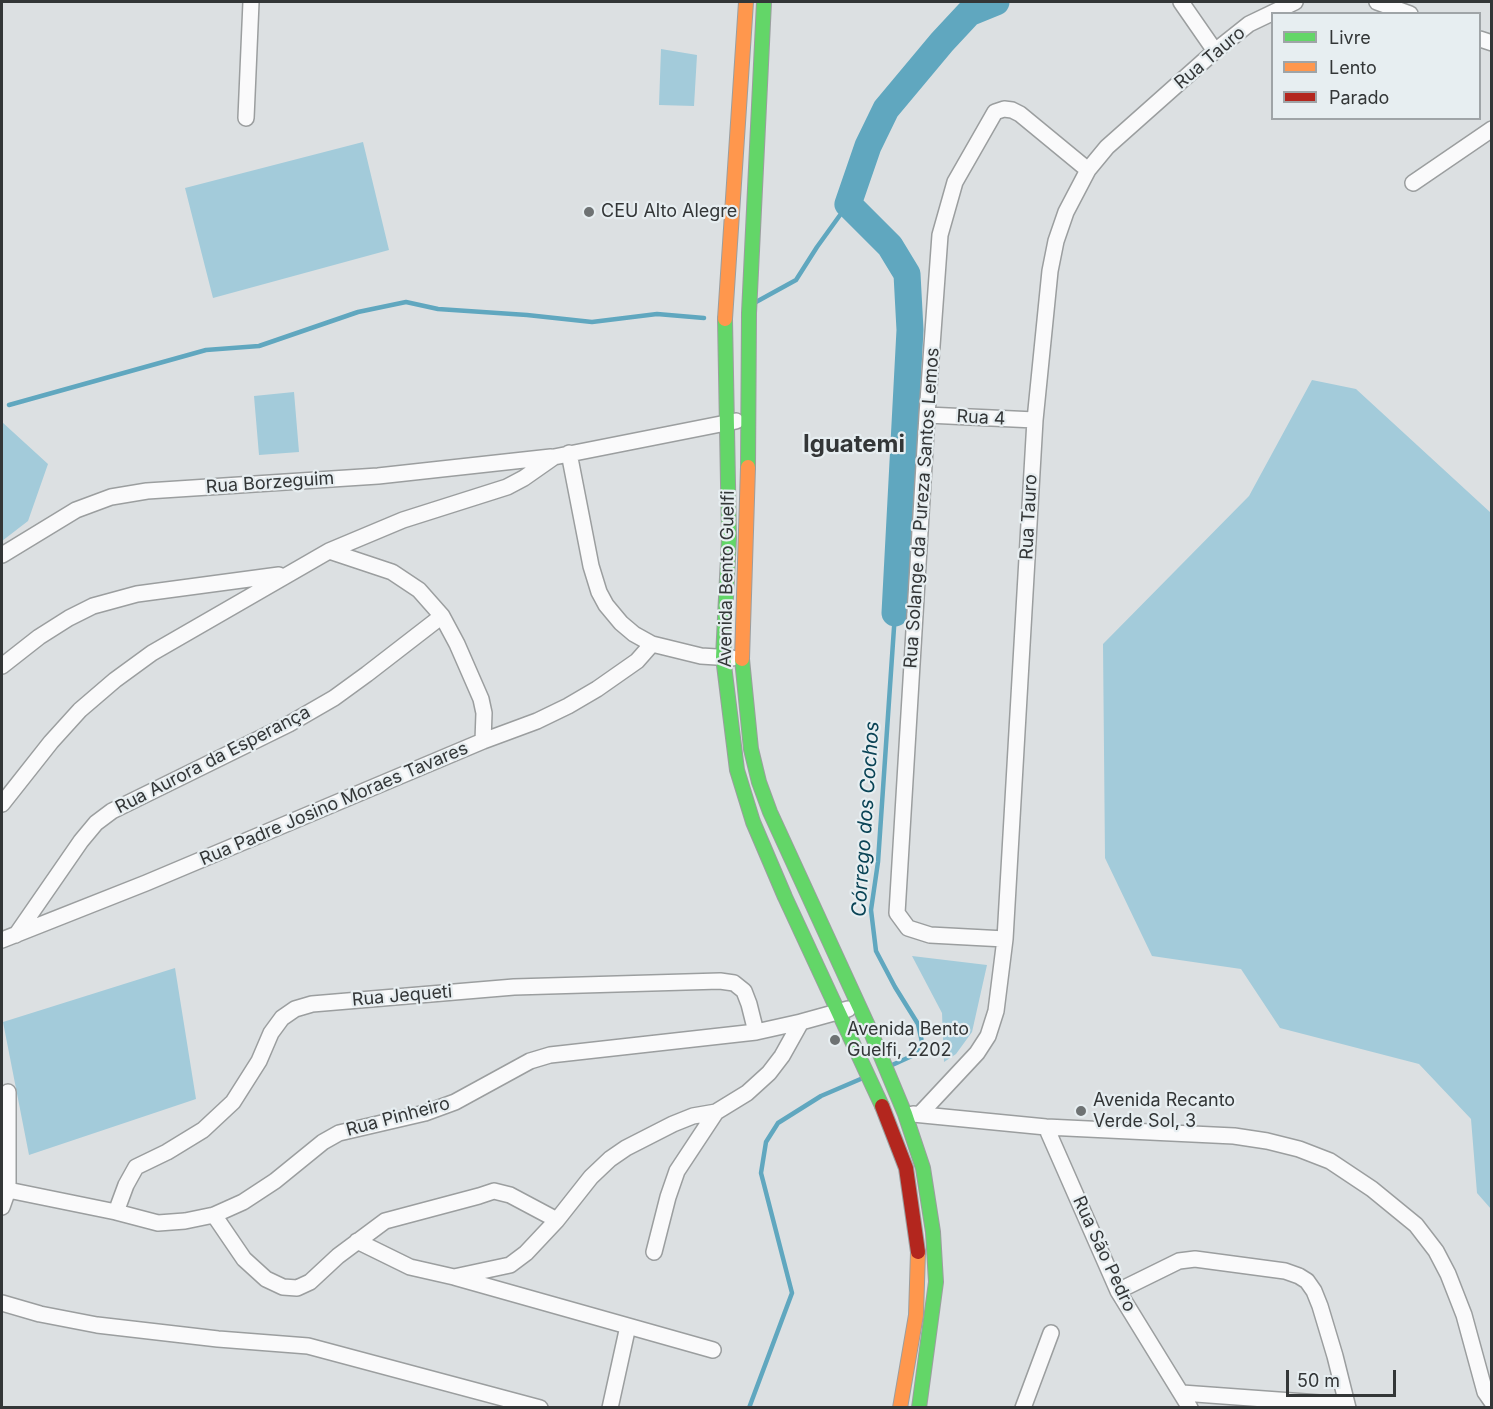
<!DOCTYPE html>
<meta charset="utf-8">
<style>
body{margin:0}
#map{position:relative;width:1493px;height:1409px;overflow:hidden;background:#dce0e2;font-family:Inter,sans-serif}
canvas{display:block}
.frame{position:absolute;inset:0;border:3px solid #333637;pointer-events:none}
.legend{position:absolute;left:1271px;top:12px;width:210px;height:108px;box-sizing:border-box;background:#e7eef1;border:2px solid #9fa4a7;margin:0;padding:8px 10px;list-style:none;font-size:18px;color:#333637}
.legend li{display:flex;align-items:center;gap:12px;height:30px}
.legend b{width:30px;border:2px solid #9fa4a7}
.scale{position:absolute;left:1286px;top:1370px;width:110px;height:27px;box-sizing:border-box;border:3px solid #333637;border-top:0;padding-left:8px;font-size:18px;line-height:21px;white-space:nowrap;color:#333637;-webkit-text-stroke:4px #e7eef1;paint-order:stroke}
</style>
<div id="map">
<canvas width="1493" height="1409"></canvas>
<div class="frame"></div>
<ul class="legend">
<li><b style="height:8px;background:#63d668"></b>Livre</li>
<li><b style="height:8px;background:#ff974d"></b>Lento</li>
<li><b style="height:8px;background:#b3261e"></b>Parado</li>
</ul>
<div class="scale">50 m</div>
</div>
<script>
const ctx = document.querySelector('canvas').getContext('2d');
ctx.lineJoin = 'round';
function paint(path, color) { ctx.fillStyle = color; ctx.fill(path, 'evenodd'); }
const poly = rows => new Path2D(rows.map(r => 'M' + r).join(''));
function stroke(path, color, width, dash) { ctx.strokeStyle = color; ctx.lineWidth = width; ctx.lineCap = dash ? 'butt' : 'round'; ctx.setLineDash(dash || []); ctx.stroke(path); }
function write(font, color, halo, rows, align = 'center') {
  ctx.font = font + ' Inter,sans-serif'; ctx.lineWidth = 4.5; ctx.setLineDash([]); ctx.textBaseline = 'middle'; ctx.strokeStyle = halo; ctx.fillStyle = color; for (const [text, x, y, turn = 0] of rows) {
    ctx.save(); ctx.translate(x, y); ctx.rotate((+turn || 0) * Math.PI / 180); ctx.textAlign = isNaN(turn) ? turn : align; if (halo) ctx.strokeText(text, 0, 0); ctx.fillText(text, 0, 0); ctx.restore();
  }
}
paint(poly([
 [661,49,697,55,694,106,659,105],
 [363,142,389,250,213,298,185,188],
 [1312,380,1356,389,1491,513,1491,1209,1477,1193,1471,1119,1419,1064,1280,1028,1241,969,1152,956,1105,858,1103,644,1249,496],
 [294,392,299,452,259,455,254,396],
 [2,422,48,464,28,521,2,541],
 [912,956,987,965,972,1032,956,1054,944,1062,942,1013],
 [175,968,196,1099,29,1155,3,1022]
]), '#a3cbda');
stroke(poly([
 [756,302,796,280,817,247,848,204],
 [9,405,206,350,259,346,358,312,406,302,438,309,527,315,592,322,657,314,704,318],
 [890,1066,914,1055,922,1042,918,1024,895,987,876,951,871,910,878,862,895,613],
 [749,1408,792,1293,761,1173,766,1142,778,1123,821,1096,863,1078]
]), '#60a7bf', 4.5);
stroke(poly([
 [895,613,910,330,907,274,890,246,848,204,868,146,886,109,942,42,969,13,996,2]
]), '#60a7bf', 27);
const street = poly([
 [1181,2,1215,51],
 [1377,2,1410,14],
 [1480,39,1492,43],
 [246,118,251,2],
 [1413,183,1492,129],
 [927,415,1035,420],
 [569,453,591,566,599,592,606,605,621,623,634,634,652,644,701,656,732,658],
 [329,551,392,572,419,590,442,616,457,644,481,699,484,713,483,741],
 [2,555,76,510,111,497,147,491,378,476,551,457],
 [2,666,39,637,69,618,93,606,137,594,279,575],
 [2,804,51,742,80,710,115,680,152,653,329,551,403,520,507,487,524,478,554,457,736,421],
 [16,935,81,841,96,823,112,811,289,724,334,698,367,674,442,616],
 [1005,939,930,935,908,928,897,913,927,415,940,235,955,182,995,112,1004,109,1012,110,1020,114,1088,170],
 [2,940,146,883,483,741,537,721,568,706,597,689,637,661,652,644],
 [8,1092,8,1190,116,1212,158,1223,185,1221,214,1215,243,1202,275,1181,323,1142,339,1133,425,1113,455,1102,530,1061,550,1055,756,1032,801,1022,848,1009],
 [913,1114,1046,1127,1234,1136,1267,1141,1299,1149,1330,1161,1372,1189,1416,1225,1436,1251,1448,1274,1464,1315,1485,1392,1492,1402],
 [920,1114,977,1053,988,1036,996,1011,1005,939,1035,420,1050,271,1056,241,1066,212,1088,170,1107,147,1215,51,1249,24,1295,2],
 [1046,1127,1118,1291,1190,1408],
 [2,1207,8,1190],
 [116,1212,126,1185,136,1167,167,1152,203,1130,233,1102,259,1061,271,1033,282,1018,295,1009,312,1004,514,987,720,981,734,983,744,991,749,1004,756,1032],
 [214,1215,244,1259,266,1279,283,1287,297,1288,310,1282,338,1256,385,1221,479,1196,494,1191,510,1195,557,1220],
 [357,1241,410,1267,454,1277,713,1350],
 [654,1252,668,1197,677,1171,716,1112],
 [454,1277,510,1265,526,1253,557,1220,591,1177,610,1159,626,1148,673,1124,693,1116,716,1112,747,1093,769,1073,782,1056,801,1022],
 [1118,1291,1179,1261,1195,1259,1285,1271,1299,1276,1307,1281,1314,1291,1320,1306,1335,1356,1348,1408],
 [2,1303,40,1314,97,1325,218,1339,308,1346,540,1408],
 [1182,1393,1347,1405],
 [610,1408,628,1326],
 [1023,1408,1051,1333]
]);
const fast = poly([
 [725,319,729,538,723,657,737,770,753,822,785,897,882,1106],
 [748,467,749,313,764,2],
 [742,659,751,749,759,782,770,812,870,1030,905,1114,923,1168,933,1232,936,1282,919,1408]
]);
const slow = poly([
 [725,319,746,2],
 [742,659,748,467],
 [900,1408,916,1315,918,1252]
]);
const jam = poly([
 [882,1106,906,1168,918,1252]
]);
stroke(street, '#9b9e9f', 18);
stroke(fast, '#9b9e9f', 16);
stroke(slow, '#9b9e9f', 16);
stroke(jam, '#9b9e9f', 16);
stroke(street, '#fafafb', 15);
stroke(fast, '#63d668', 14);
stroke(slow, '#ff974d', 14);
stroke(jam, '#b3261e', 14);
for (const [x, y, r, color] of [
 [589,212,6,"#6e7273"],
 [835,1040,6,"#6e7273"],
 [1081,1111,6,"#6e7273"]
]) { const dot = new Path2D(); dot.arc(x, y, r, 0, 2 * Math.PI); ctx.fillStyle = color; ctx.fill(dot); stroke(dot, '#e7eef1', 2); }
write('18px', '#333637', '#e7eef1', [
 ["Rua Tauro",1210,58,-40],
 ["Rua 4",981,418,3],
 ["Rua Borzeguim",270,483,-4],
 ["Rua Solange da Pureza Santos Lemos",922,508,-86],
 ["Rua Tauro",1029,517,-87],
 ["Avenida Bento Guelfi",727,579,-89],
 ["Rua Aurora da Esperança",213,760,-27],
 ["Rua Padre Josino Moraes Tavares",334,804,-23],
 ["Rua Jequeti",402,996,-5],
 ["Rua Pinheiro",398,1117,-15],
 ["Rua São Pedro",1104,1254,65]
]);
write('18px', '#333637', '#e7eef1', [
 ["CEU Alto Alegre",601,212],
 ["Avenida Bento",847,1030],
 ["Guelfi, 2202",847,1051],
 ["Avenida Recanto",1093,1101],
 ["Verde Sol, 3",1093,1122]
], 'left');
write('italic 20px', '#094355', '#e7eef1', [
 ["Córrego dos Cochos",866,819,-86]
]);
write('bold 24px', '#333637', '#e7eef1', [
 ["Iguatemi",854,445]
]);
</script>
